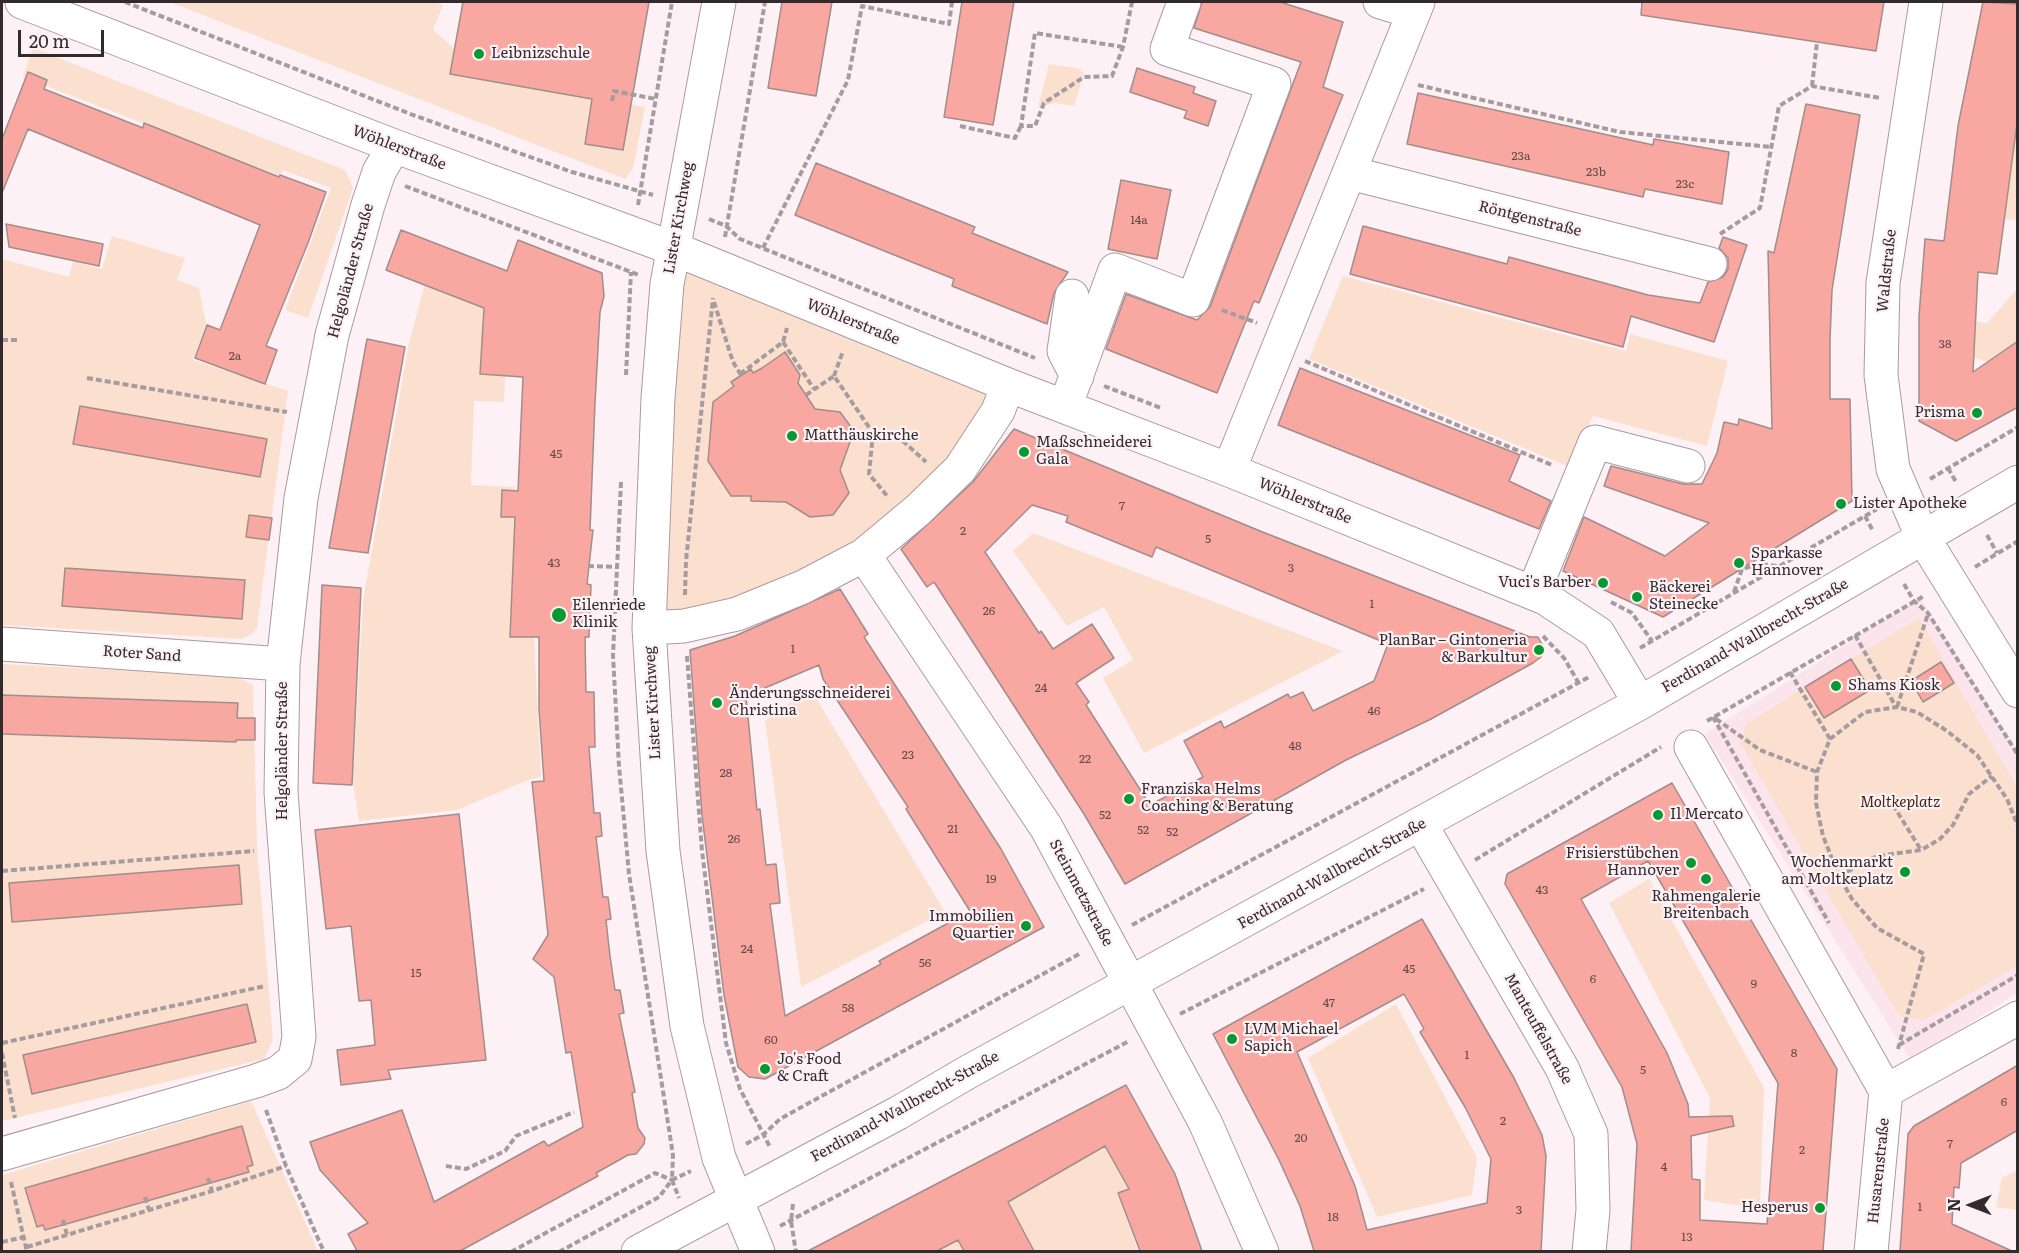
<!DOCTYPE html>
<meta charset="utf-8">
<style>
body{margin:0}
#map{position:relative;width:2019px;height:1253px;overflow:hidden;background:#fdf1f5;font-family:Literata,serif}
canvas{display:block}
.frame{position:absolute;inset:0;border:3px solid #322b2d;pointer-events:none}
.north{position:absolute;left:1941px;top:1175px;width:60px;height:60px;-webkit-text-stroke:4px #fdf1f5;paint-order:stroke;rotate:270deg;font-size:16px;font-weight:700;line-height:24px;text-align:center;color:#322b2d}
.north::after{content:'';display:block;margin:auto;width:21px;height:27px;background:#322b2d;clip-path:polygon(50% 0,100% 100%,50% 72%,0 100%)}
.scale{position:absolute;left:18px;top:30px;width:86px;height:27px;box-sizing:border-box;border:3px solid #322b2d;border-top:0;padding-left:8px;font-size:18px;line-height:21px;white-space:nowrap;color:#322b2d;-webkit-text-stroke:4px #fdf1f5;paint-order:stroke}
</style>
<div id="map">
<canvas width="2019" height="1253"></canvas>
<div class="frame"></div>
<div class="north">N</div>
<div class="scale">20 m</div>
</div>
<script>
const ctx = document.querySelector('canvas').getContext('2d');
ctx.lineJoin = 'round';
function paint(path, color) { ctx.fillStyle = color; ctx.fill(path, 'evenodd'); }
const poly = rows => new Path2D(rows.map(r => 'M' + r).join(''));
function stroke(path, color, width, dash) { ctx.strokeStyle = color; ctx.lineWidth = width; ctx.lineCap = dash ? 'butt' : 'round'; ctx.setLineDash(dash || []); ctx.stroke(path); }
function write(font, color, halo, rows, align = 'center') {
  ctx.font = font + ' Literata,serif'; ctx.lineWidth = 4.5; ctx.setLineDash([]); ctx.textBaseline = 'middle'; ctx.strokeStyle = halo; ctx.fillStyle = color; for (const [text, x, y, turn = 0] of rows) {
    ctx.save(); ctx.translate(x, y); ctx.rotate((+turn || 0) * Math.PI / 180); ctx.textAlign = isNaN(turn) ? turn : align; if (halo) ctx.strokeText(text, 0, 0); ctx.fillText(text, 0, 0); ctx.restore();
  }
}
paint(poly([
 [1920,597,2017,751,2017,993,1911,1061,1705,734]
]), '#fce4ed');
paint(poly([
 [169,2,434,2,443,5,433,30,454,48,450,74,645,107,633,169,625,179],
 [33,48,345,170,353,188,308,318,285,310,331,188,283,170,280,176,23,77],
 [1049,64,1077,68,1084,73,1074,106,1054,103,1038,108],
 [2017,116,2017,220,2003,219],
 [112,236,185,258,177,280,199,288,206,323,193,360,288,391,257,628,252,634,241,639,2,625,2,259,69,277,73,261,102,269],
 [672,248,1008,385,998,411,864,555,649,628],
 [1343,276,1626,351,1630,334,1728,361,1707,446,1593,416,1572,468,1309,359],
 [425,284,503,316,482,344,480,374,505,376,504,402,474,401,471,485,515,487,512,635,534,636,541,777,528,780,457,810,359,821,353,783,363,600,409,343],
 [2017,289,2017,341,1987,362,1973,357,1973,321,1987,323],
 [1033,533,1343,651,1144,753,1103,678,1133,660,1104,607,1067,626,1013,551],
 [1919,618,2017,787,2017,966,1924,1020,1902,1017,1894,1008,1740,743,1746,724,1805,687,1824,718,1870,691,1851,659],
 [2,664,236,676,253,685,257,846,273,1040,264,1059,2,1121],
 [810,688,945,912,801,987,765,721],
 [1649,879,1764,1088,1760,1209,1704,1200,1710,1098,1609,903],
 [1396,1004,1477,1158,1472,1195,1377,1217,1308,1058],
 [251,1101,318,1251,2,1252,2,1175],
 [1105,1147,1128,1189,1117,1193,1138,1251,1035,1251,1009,1202],
 [2017,1170,2017,1210,1996,1207,2002,1178],
 [951,1233,975,1243,963,1251,938,1252,955,1242]
]), '#fbe0cf');
const building = poly([
 [463,2,649,2,623,150,585,144,592,99,450,74,463,2],
 [782,2,832,2,816,96,768,88,782,2],
 [962,2,1014,2,993,125,944,117,962,2],
 [1202,2,1280,2,1343,22,1323,87,1343,95,1259,303,1254,301,1217,393,1106,349,1126,294,1197,320,1210,307,1301,62,1194,28,1202,2],
 [1642,2,1884,2,1876,51,1641,15,1642,2],
 [1983,2,2018,4,2018,116,1997,274,1978,272,1973,372,2018,341,2018,407,1956,441,1919,421,1919,316,1925,239,1944,241,1958,126,1983,2],
 [1137,68,1195,87,1193,93,1216,101,1208,126,1184,118,1187,111,1130,92,1137,68],
 [28,72,47,80,44,89,143,128,144,123,279,177,280,175,326,192,308,243,266,346,277,350,265,384,195,358,207,325,220,330,260,225,28,129,2,193,2,139,28,72],
 [1418,93,1653,145,1654,139,1729,152,1722,204,1645,189,1643,197,1407,144,1418,93],
 [1806,104,1860,115,1832,290,1830,340,1830,399,1850,399,1852,501,1663,617,1563,571,1584,517,1665,556,1709,523,1604,486,1611,466,1683,484,1702,484,1717,453,1724,422,1738,425,1739,419,1772,429,1768,251,1774,253,1806,104],
 [816,163,975,227,972,233,1068,272,1054,293,1047,324,952,286,954,279,795,215,816,163],
 [1121,180,1171,190,1157,259,1108,249,1121,180],
 [6,224,103,244,99,266,9,247,6,224],
 [1363,226,1507,264,1509,257,1648,295,1700,303,1708,282,1723,277,1728,269,1728,258,1719,248,1723,237,1747,245,1714,342,1631,316,1623,347,1350,274,1363,226],
 [401,230,507,271,518,240,602,273,604,296,600,312,595,403,590,530,593,530,587,584,591,585,589,637,585,637,586,692,594,692,595,747,589,747,594,813,600,813,602,836,596,837,603,897,608,897,611,919,606,920,610,956,615,990,620,990,624,1013,619,1014,635,1092,632,1093,638,1128,645,1138,644,1144,636,1154,628,1155,596,1173,598,1176,460,1251,357,1251,348,1234,368,1223,320,1170,310,1142,402,1110,434,1202,544,1141,548,1146,583,1127,571,1052,566,1053,554,977,533,959,548,935,532,782,544,781,539,709,539,637,510,637,515,517,501,517,502,490,518,491,523,377,480,374,484,308,386,270,401,230],
 [367,339,405,347,368,553,329,548,367,339],
 [785,352,800,375,798,383,815,409,840,412,854,431,840,470,849,493,833,515,810,517,786,502,751,501,751,496,731,496,708,461,713,402,734,386,731,382,751,369,753,373,762,368,785,352],
 [1300,368,1520,455,1509,481,1551,501,1539,529,1278,425,1300,368],
 [80,406,267,439,260,477,73,444,80,406],
 [1014,429,1260,531,1530,637,1538,637,1544,648,1541,657,1533,663,1431,719,1346,760,1125,884,1084,814,934,582,927,587,901,549,973,482,1014,429],
 [1032,505,1068,516,1066,522,1152,557,1156,547,1388,644,1374,681,1313,711,1303,692,1290,698,1288,694,1224,728,1221,721,1184,741,1203,777,1150,805,1086,705,1089,702,1076,683,1114,658,1092,624,1053,649,1041,631,1039,633,985,552,1032,505],
 [249,515,272,518,269,540,246,537,249,515],
 [65,568,245,580,242,619,62,606,65,568],
 [322,585,361,588,352,785,313,783,322,585],
 [840,589,868,634,864,637,1001,849,1044,927,765,1079,749,1077,738,1067,724,995,702,815,690,650,735,636,840,589],
 [819,665,823,679,908,807,906,809,970,911,879,961,881,964,785,1016,770,904,780,903,776,864,766,865,760,809,757,810,746,696,819,665],
 [1851,659,1870,690,1824,718,1805,687,1851,659],
 [1941,662,1954,683,1923,702,1911,681,1941,662],
 [2,695,238,703,237,718,255,718,255,740,236,740,236,742,2,734,2,695],
 [1672,783,1837,1069,1823,1251,1631,1251,1637,1144,1622,1087,1505,884,1507,874,1672,783],
 [1648,861,1778,1083,1767,1224,1700,1220,1700,1180,1692,1179,1691,1136,1734,1126,1732,1116,1689,1117,1688,1104,1667,1053,1581,899,1648,861],
 [459,814,486,1060,388,1070,391,1079,341,1085,337,1050,375,1045,371,1000,359,1001,351,926,326,929,315,830,459,814],
 [239,865,242,904,12,922,9,883,239,865],
 [1422,919,1514,1078,1542,1135,1546,1156,1541,1251,1314,1251,1300,1206,1279,1160,1213,1034,1422,919],
 [1404,994,1424,1029,1420,1032,1465,1107,1491,1159,1487,1203,1367,1230,1355,1186,1297,1052,1404,994],
 [247,1004,256,1042,32,1094,23,1055,247,1004],
 [2018,1065,2018,1130,1961,1163,1959,1188,1954,1187,1952,1224,2012,1251,1900,1251,1908,1134,1914,1126,2018,1065],
 [1126,1085,1175,1174,1202,1251,1140,1251,1118,1193,1129,1189,1105,1146,1008,1202,1034,1251,964,1251,958,1240,937,1251,808,1251,1126,1085],
 [242,1126,253,1165,247,1167,249,1172,45,1230,43,1225,37,1227,25,1188,242,1126]
]);
paint(building, '#f8a7a1');
stroke(building, '#a18d8b', 1.5);
const minor = poly([
 [22,2,394,146,672,248,1008,385,1229,470,1545,598,1598,633,1640,703],
 [719,2,667,284,658,398,649,628,663,851,687,1026,719,1158,758,1252],
 [1380,2,1414,12],
 [1926,2,1883,283,1881,375,1893,469,1922,536,2018,691],
 [1350,173,1710,264],
 [1072,296,1064,351,1077,376],
 [1065,407,1115,270,1193,300,1274,84,1167,49,1184,2],
 [1229,470,1418,2],
 [864,555,1046,827,1205,1122,1262,1252],
 [1533,593,1595,442,1688,466],
 [649,628,684,626,737,614,803,587,864,555,918,510,960,469,998,411,1008,385],
 [2,644,283,664],
 [1691,747,1886,1091,2018,1018],
 [1421,825,1562,1068,1591,1134,1593,1210,1589,1252],
 [2,1154,256,1081,278,1073,295,1059,299,1037,281,792,283,664,301,498,332,335,368,205,379,172,394,146],
 [638,1252,898,1113,968,1072,1640,703,2018,482],
 [1871,1252,1886,1091]
]);
stroke(minor, '#ad99a0', 35);
stroke(poly([
 [125,2,413,115,572,172,653,195],
 [1123,47,1035,33,1021,126,1035,126,1044,103,1084,77,1112,76,1123,47,1132,2],
 [1418,85,1620,132,1771,147],
 [1812,86,1817,42],
 [612,101,614,91,656,99],
 [960,126,1015,138,1021,126],
 [405,186,639,275],
 [638,205,672,2],
 [709,219,726,226,740,239,1035,358],
 [1720,234,1760,208,1779,106,1812,86,1880,98],
 [725,237,765,2],
 [763,248,848,80,862,6,949,24,952,2],
 [714,302,733,362,741,375],
 [1222,310,1257,323],
 [2,340,18,340],
 [783,342,814,389],
 [1305,361,1552,465],
 [740,374,783,342,787,328],
 [626,375,631,272],
 [834,376,843,351],
 [87,378,287,412],
 [1104,386,1161,408],
 [806,395,834,376,873,433,895,434,926,462],
 [873,433,869,474,888,497],
 [1948,468,1956,482],
 [1930,479,2018,427],
 [621,482,613,655,619,766,629,874,673,1155,672,1180,679,1198],
 [1865,516,1873,531],
 [1987,535,1997,553],
 [588,566,618,567],
 [1975,567,2018,541],
 [1904,584,1914,601,1928,613,2018,755],
 [1734,592,1742,569,1760,564,1778,566],
 [685,595,686,561,713,298],
 [1611,602,1632,613,1652,641],
 [1855,635,1896,707],
 [1543,636,1564,658,1578,682],
 [1640,648,1877,509],
 [687,656,702,851,726,1043,740,1089,770,1147],
 [1790,672,1830,739],
 [1897,707,1928,614],
 [1713,717,1829,923],
 [1716,719,1760,750,1817,772],
 [1707,721,1924,596],
 [1893,805,1921,850],
 [1475,860,1661,747],
 [2,871,254,851],
 [1839,876,1877,856,1921,850,1940,839,1953,825,1969,794,1992,776],
 [1132,925,1589,677],
 [1180,1014,1424,889],
 [2,1043,265,986],
 [1899,1045,2018,975],
 [1898,1049,1924,954,1877,928,1852,899,1839,876,1823,836,1816,803,1817,772,1830,739,1865,712,1897,707,1917,712,1947,731,1977,755,2007,799,2018,826],
 [2,1053,15,1118],
 [266,1110,286,1166,324,1252],
 [746,1144,764,1134,780,1119,1081,953],
 [446,1166,466,1169,505,1151,516,1136,574,1112],
 [208,1178,212,1191],
 [11,1182,27,1252],
 [145,1197,149,1210],
 [793,1204,791,1221,796,1252],
 [63,1220,67,1235],
 [780,1226,1129,1041],
 [2,1242,24,1237],
 [27,1247,212,1191,286,1166],
 [511,1252,655,1173,672,1180],
 [559,1252,659,1197,672,1180,691,1171]
]), '#a69c9f', 4, [6, 3]);
stroke(minor, '#fff', 33);
for (const [x, y, r, color] of [
 [479,54,6,"#079931"],
 [1977,413,6,"#079931"],
 [792,436,6,"#079931"],
 [1024,452,6,"#079931"],
 [1841,504,6,"#079931"],
 [1739,563,6,"#079931"],
 [1603,583,6,"#079931"],
 [1637,597,6,"#079931"],
 [559,615,8,"#079931"],
 [1539,650,6,"#079931"],
 [1836,686,6,"#079931"],
 [717,703,6,"#079931"],
 [1129,799,6,"#079931"],
 [1658,815,6,"#079931"],
 [1691,863,6,"#079931"],
 [1905,872,6,"#079931"],
 [1706,879,6,"#079931"],
 [1026,926,6,"#079931"],
 [1232,1039,6,"#079931"],
 [765,1069,6,"#079931"],
 [1820,1208,6,"#079931"]
]) { const dot = new Path2D(); dot.arc(x, y, r, 0, 2 * Math.PI); ctx.fillStyle = color; ctx.fill(dot); stroke(dot, '#fdf1f5', 2); }
write('12px', '#644a4a', null, [
 ["23a",1521,156],
 ["23b",1596,172],
 ["23c",1685,184],
 ["14a",1139,220],
 ["38",1945,344],
 ["2a",235,356],
 ["45",556,454],
 ["7",1122,506],
 ["2",963,531],
 ["5",1208,539],
 ["43",554,563],
 ["3",1291,568],
 ["1",1372,604],
 ["26",989,611],
 ["1",793,649],
 ["24",1041,688],
 ["46",1374,711],
 ["48",1295,746],
 ["23",908,755],
 ["22",1085,759],
 ["28",726,773],
 ["52",1105,815],
 ["21",953,829],
 ["52",1143,830],
 ["52",1172,832],
 ["26",734,839],
 ["19",991,879],
 ["43",1542,890],
 ["24",747,949],
 ["56",925,963],
 ["45",1409,969],
 ["15",416,973],
 ["6",1593,979],
 ["9",1754,984],
 ["47",1329,1003],
 ["58",848,1008],
 ["60",771,1040],
 ["8",1794,1053],
 ["1",1467,1055],
 ["5",1643,1070],
 ["6",2004,1102],
 ["2",1503,1121],
 ["20",1301,1138],
 ["7",1950,1144],
 ["2",1802,1150],
 ["4",1664,1167],
 ["1",1920,1207],
 ["3",1519,1210],
 ["18",1333,1217],
 ["13",1687,1237]
]);
write('15px', '#322b2d', '#fdf1f5', [
 ["Leibnizschule",491,54],
 ["Prisma",1965,413,"right"],
 ["Matthäuskirche",804,436],
 ["Maßschneiderei",1036,443],
 ["Gala",1036,460],
 ["Lister Apotheke",1853,504],
 ["Sparkasse",1751,554],
 ["Hannover",1751,571],
 ["Vuci's Barber",1591,583,"right"],
 ["Bäckerei",1649,588],
 ["Steinecke",1649,605],
 ["Eilenriede",572,606],
 ["Klinik",572,623],
 ["PlanBar – Gintoneria",1527,641,"right"],
 ["& Barkultur",1527,658,"right"],
 ["Shams Kiosk",1848,686],
 ["Änderungsschneiderei",729,694],
 ["Christina",729,711],
 ["Franziska Helms",1141,790],
 ["Coaching & Beratung",1141,807],
 ["Il Mercato",1670,815],
 ["Frisierstübchen",1679,854,"right"],
 ["Hannover",1679,871,"right"],
 ["Wochenmarkt",1893,863,"right"],
 ["am Moltkeplatz",1893,880,"right"],
 ["Rahmengalerie",1706,897,"center"],
 ["Breitenbach",1706,914,"center"],
 ["Immobilien",1014,917,"right"],
 ["Quartier",1014,934,"right"],
 ["LVM Michael",1244,1030],
 ["Sapich",1244,1047],
 ["Jo's Food",777,1060],
 ["& Craft",777,1077],
 ["Hesperus",1808,1208,"right"]
], 'left');
write('15px', '#322b2d', '#fdf1f5', [
 ["Wöhlerstraße",399,148,21],
 ["Lister Kirchweg",679,218,-80],
 ["Röntgenstraße",1530,219,14],
 ["Helgoländer Straße",351,271,-75],
 ["Waldstraße",1887,271,-84],
 ["Wöhlerstraße",853,322,22],
 ["Wöhlerstraße",1305,501,22],
 ["Ferdinand-Wallbrecht-Straße",1755,636,-30],
 ["Roter Sand",142,654,4],
 ["Lister Kirchweg",653,703,-93],
 ["Helgoländer Straße",283,751,-90],
 ["Ferdinand-Wallbrecht-Straße",1332,874,-29],
 ["Steinmetzstraße",1081,893,62],
 ["Manteuffelstraße",1538,1029,61],
 ["Ferdinand-Wallbrecht-Straße",905,1107,-29],
 ["Husarenstraße",1879,1171,-84]
]);
write('italic 15px', '#47270f', '#fdf1f5', [
 ["Moltkeplatz",1900,803]
]);
</script>
